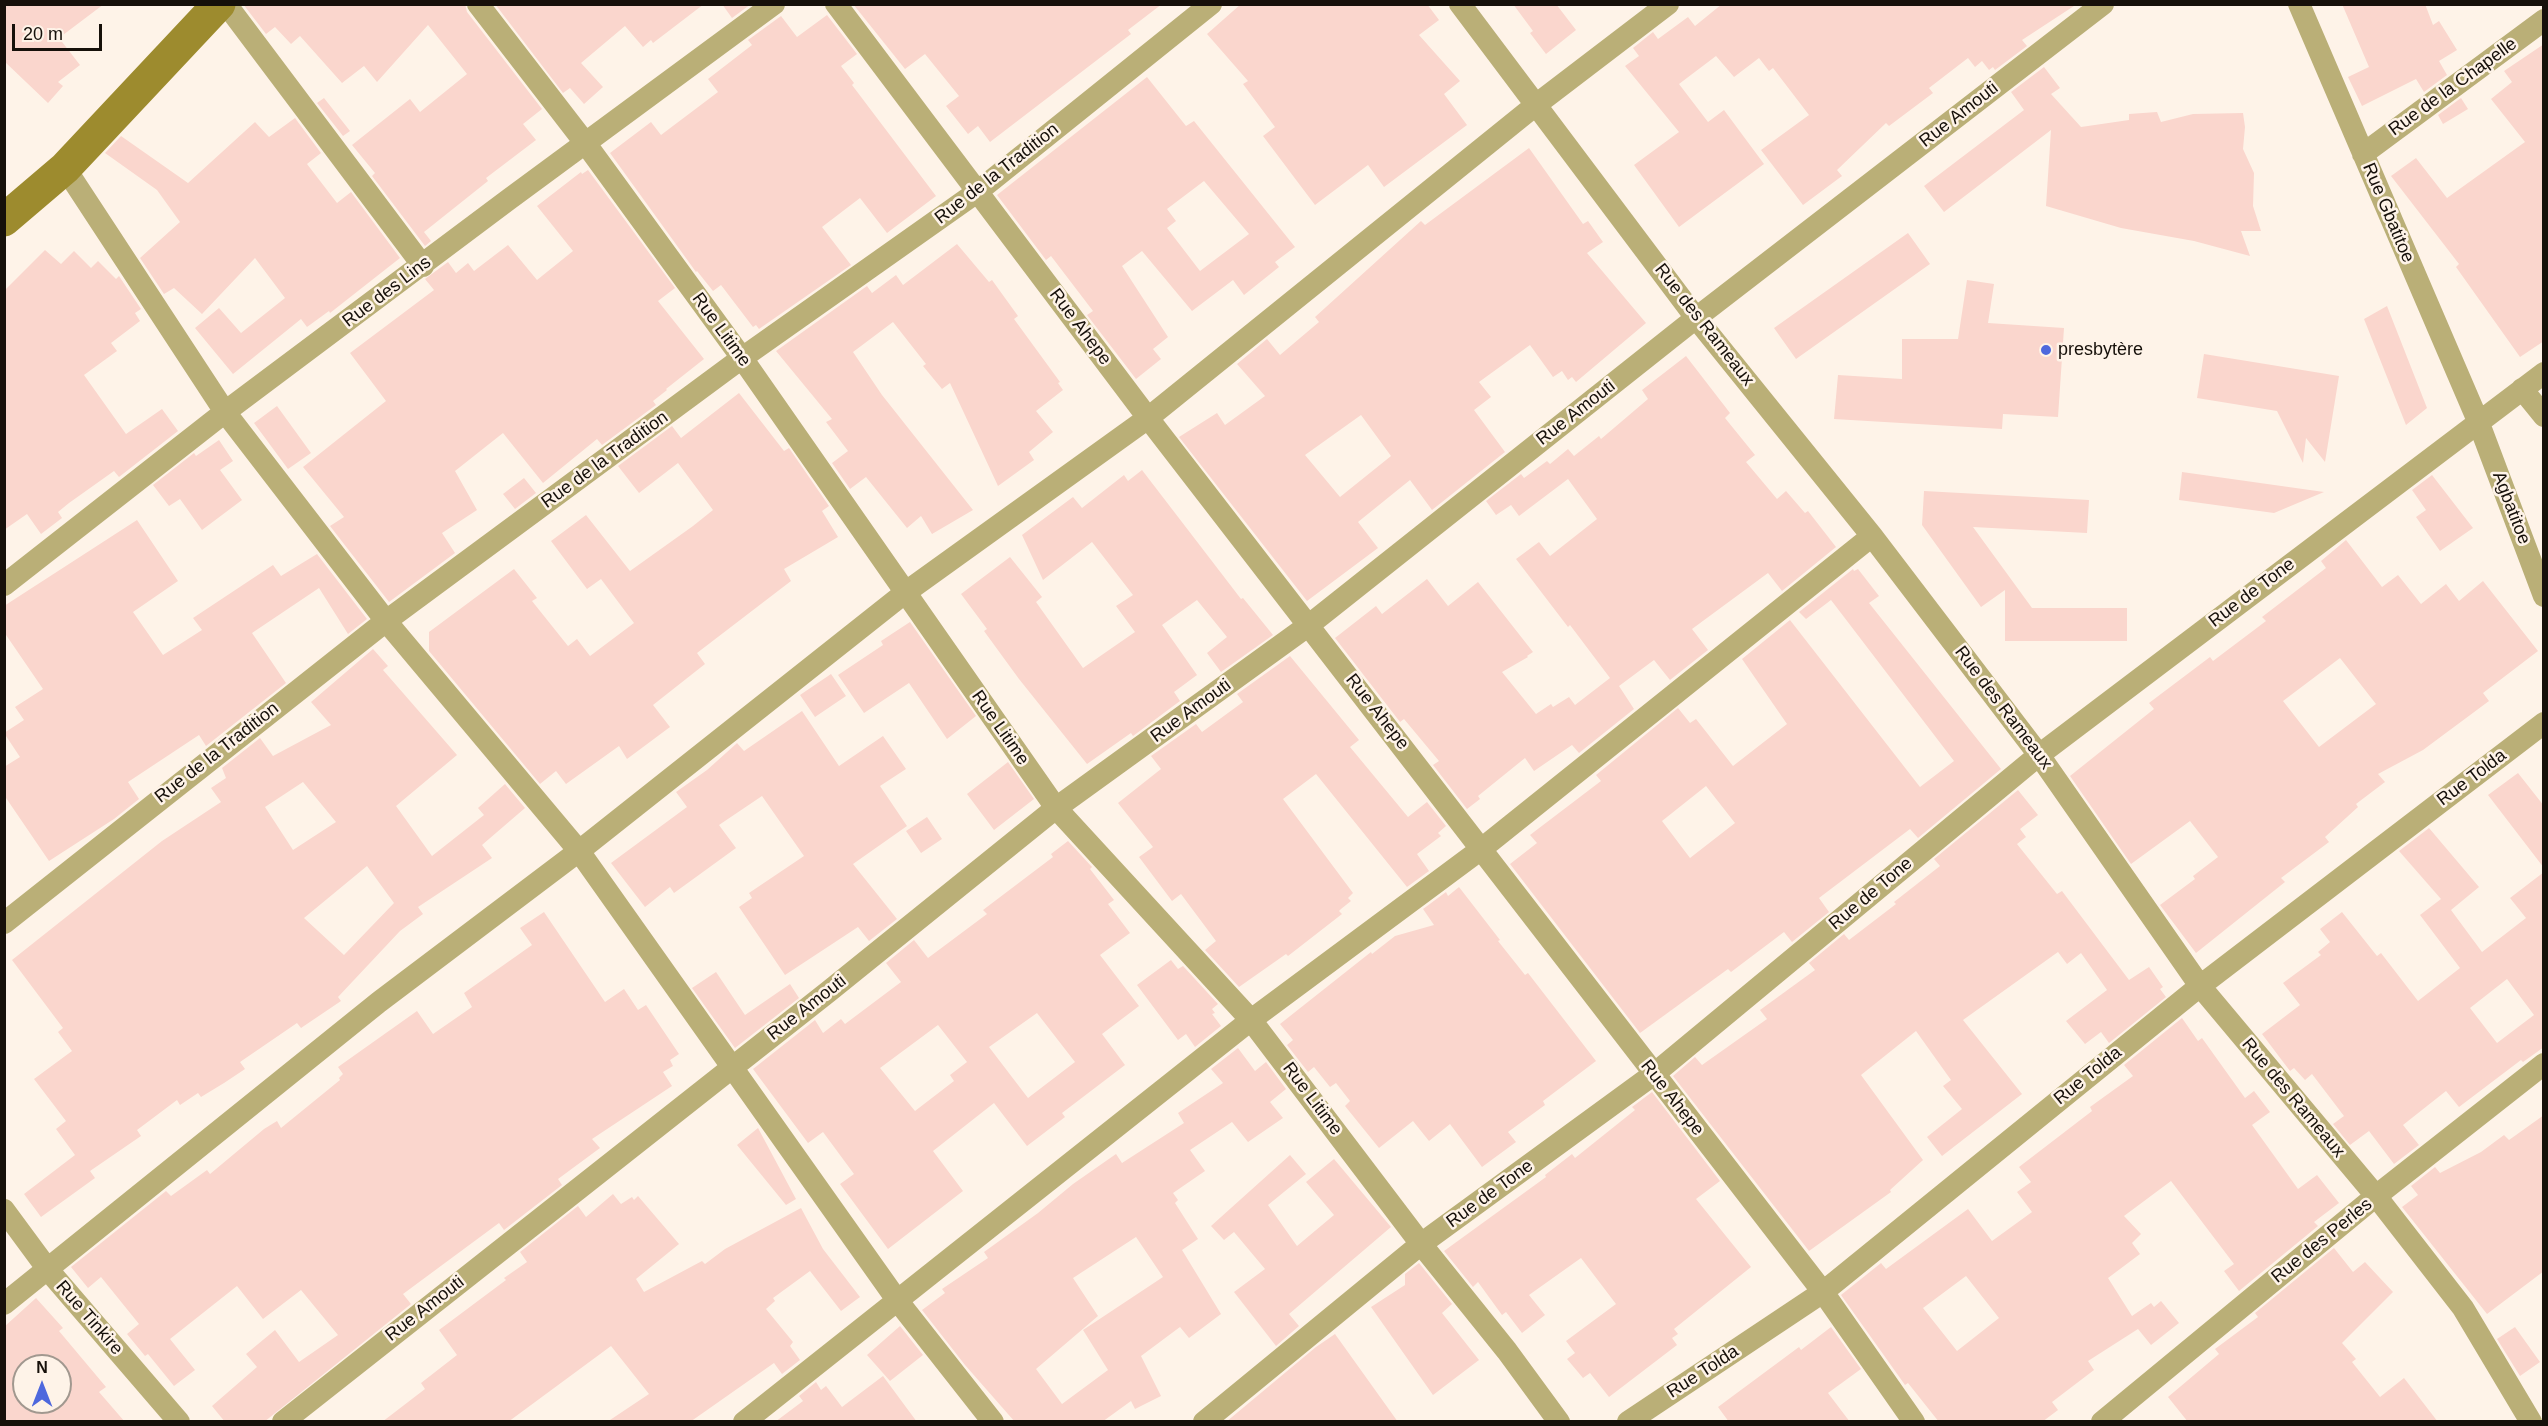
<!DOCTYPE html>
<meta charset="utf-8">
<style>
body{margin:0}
#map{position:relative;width:2548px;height:1426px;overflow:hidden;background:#fef3e8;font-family:Helvetica,sans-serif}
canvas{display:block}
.frame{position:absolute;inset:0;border:6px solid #16100a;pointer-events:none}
.north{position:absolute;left:12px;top:1354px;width:60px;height:60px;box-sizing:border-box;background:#fef3e8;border:2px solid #a1988f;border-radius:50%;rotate:0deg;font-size:16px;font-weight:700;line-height:24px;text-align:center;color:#16100a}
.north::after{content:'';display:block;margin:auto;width:21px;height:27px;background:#4e68dd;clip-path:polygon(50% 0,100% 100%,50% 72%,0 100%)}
.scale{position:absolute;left:12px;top:24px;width:90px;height:27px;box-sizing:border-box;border:3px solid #16100a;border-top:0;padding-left:8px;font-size:18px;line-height:21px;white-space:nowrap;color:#16100a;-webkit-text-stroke:4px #fef3e8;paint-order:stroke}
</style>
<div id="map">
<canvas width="2548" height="1426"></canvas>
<div class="frame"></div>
<div class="north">N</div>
<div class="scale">20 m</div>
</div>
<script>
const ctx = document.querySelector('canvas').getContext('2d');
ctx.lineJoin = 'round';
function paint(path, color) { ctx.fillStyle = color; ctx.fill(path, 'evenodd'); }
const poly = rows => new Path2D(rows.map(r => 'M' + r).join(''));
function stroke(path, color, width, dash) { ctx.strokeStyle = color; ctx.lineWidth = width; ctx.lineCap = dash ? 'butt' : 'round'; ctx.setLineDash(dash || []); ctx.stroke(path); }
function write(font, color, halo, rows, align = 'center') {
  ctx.font = font + ' Helvetica,sans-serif'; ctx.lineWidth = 5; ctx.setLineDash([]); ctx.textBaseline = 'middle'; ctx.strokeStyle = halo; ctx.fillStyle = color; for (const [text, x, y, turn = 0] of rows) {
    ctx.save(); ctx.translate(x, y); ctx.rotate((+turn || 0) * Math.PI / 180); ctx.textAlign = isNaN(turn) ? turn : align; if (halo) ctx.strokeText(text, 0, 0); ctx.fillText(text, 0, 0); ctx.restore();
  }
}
paint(poly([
 [4,4,104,4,59,38,80,65,58,82,63,86,48,103,4,61],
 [243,4,465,4,467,12,542,109,523,124,536,140,486,178,488,181,424,232,431,241,425,246,372,176,375,173,352,145,410,99,420,112,467,74,428,25,377,82,364,66,342,83,300,36,291,44,275,27,266,34],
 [495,4,704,4,653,43,651,40,643,47,625,26,581,63,603,87,584,104,570,88,563,93],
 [722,4,751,4,732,18],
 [853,4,1162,4,1128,30,1131,34,990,142,978,126,968,134,946,106,959,96,925,54,905,69],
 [1241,4,1427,4,1439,20,1419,35,1460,81,1444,94,1467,125,1384,187,1368,165,1315,205,1263,136,1275,127,1243,84,1248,81,1207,34],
 [1513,4,1556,4,1576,30,1546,54,1530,33,1533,31],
 [1722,4,2077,4,2022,40,2027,46,1995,70,1993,67,1989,70,1982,61,1975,67,1968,58,1929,88,1933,93,1889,126,1886,123,1837,170,1842,176,1803,205,1761,150,1809,115,1773,68,1769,71,1759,58,1734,77,1716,56,1679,84,1708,122,1724,110,1764,164,1679,227,1634,165,1679,132,1625,66,1639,56,1633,48,1653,32,1658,39,1688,17,1695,26],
 [2342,4,2425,4,2433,25,2439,21,2457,50,2439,61,2447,75,2424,92,2416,79,2362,106,2348,77,2369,67],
 [827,15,857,54,841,66,854,83,852,85,936,196,887,233,860,198,822,227,851,265,759,329,756,325,753,327,721,285,713,291,697,271,696,272,610,153,651,122,661,135,718,92,708,79,752,45,748,40,781,16,797,37],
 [2544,44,2544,341,2520,357,2456,267,2459,264,2391,176,2416,158,2447,198,2525,142,2491,99,2512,82,2504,71],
 [2044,67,2060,88,2051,94,2081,127,2129,120,2129,114,2157,112,2161,122,2193,114,2243,113,2245,127,2243,149,2254,173,2253,206,2261,231,2241,231,2250,256,2194,241,2121,228,2046,206,2051,130,1944,212,1924,186,2024,110,2011,92],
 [1147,77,1186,126,1194,121,1295,247,1275,262,1279,267,1244,295,1233,280,1192,311,1142,251,1122,266,1168,337,1153,349,1161,359,1136,379,1087,315,1093,311,1051,256,1046,260,997,195],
 [1204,181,1249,234,1200,271,1167,228,1176,221,1167,209],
 [324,98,350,131,343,136,317,103],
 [2461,98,2468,109,2443,124,2438,115],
 [295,118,321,153,307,164,337,203,351,192,400,258,330,313,329,311,307,327,301,319,233,374,195,328,219,308,241,333,285,298,255,258,202,314,174,288,164,294,140,258,180,222,157,190,105,153,121,136,188,183,255,122,269,137],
 [1529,148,1583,224,1588,221,1603,242,1587,253,1646,323,1576,382,1572,377,1568,380,1562,371,1553,377,1530,345,1479,382,1491,397,1474,410,1505,452,1432,510,1410,480,1358,522,1378,548,1307,601,1179,437,1217,413,1225,425,1265,396,1237,364,1267,339,1280,355,1319,322,1315,317,1421,221,1425,225],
 [1361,415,1391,456,1340,497,1305,455],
 [588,170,675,288,658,301,704,359,666,389,667,390,653,401,656,405,602,445,597,439,543,483,503,433,455,471,477,510,442,533,455,553,389,602,330,526,344,517,303,467,386,401,350,353,434,290,425,279,448,262,456,273,468,263,474,271,508,245,537,280,573,251,537,206,581,172,582,174],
 [1908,233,1930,264,1796,359,1774,328],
 [957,244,989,282,992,280,1018,316,1014,319,1060,382,1058,383,1063,390,1036,411,1053,432,1029,452,1034,460,998,486,950,383,942,389,923,366,926,364,893,322,853,352,882,395,973,510,932,534,921,516,907,528,866,477,850,489,832,463,848,451,826,422,832,419,776,351,867,286,872,293,896,275,903,285],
 [45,250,61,264,74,251,91,268,98,261,116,279,119,276,141,309,135,313,140,321,111,343,117,351,84,375,126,434,162,409,178,431,119,477,114,471,69,503,58,512,62,518,41,534,27,514,4,530,4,291],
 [1967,280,1994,284,1988,323,2064,328,2058,417,2003,414,2002,429,1834,419,1838,375,1902,379,1902,339,1958,339],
 [2387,306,2427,408,2406,425,2364,319],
 [2204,354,2339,376,2325,462,2306,438,2303,463,2277,411,2197,398],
 [1686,356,1730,413,1725,418,1755,455,1746,462,1777,499,1786,491,1805,513,1808,511,1836,547,1782,591,1768,573,1692,629,1708,650,1670,680,1654,660,1619,686,1634,709,1579,753,1572,745,1534,771,1525,758,1478,796,1480,799,1467,809,1433,765,1439,761,1404,719,1400,722,1335,638,1376,606,1382,614,1427,579,1448,606,1478,582,1533,652,1527,656,1528,657,1502,672,1536,714,1551,704,1553,707,1569,697,1575,705,1610,678,1570,625,1568,627,1516,559,1539,542,1550,556,1597,519,1568,479,1519,516,1511,505,1496,515,1486,501,1521,474,1524,478,1547,461,1550,464,1568,449,1574,456,1599,436,1601,439,1648,399,1642,390],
 [739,393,784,451,789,448,829,506,822,511,838,537,784,569,791,581,697,653,705,664,653,705,670,727,627,759,619,746,566,784,556,771,540,784,429,651,429,632,514,569,537,598,532,601,568,646,577,639,590,656,634,623,601,579,587,589,551,541,586,515,630,571,693,526,713,510,678,463,639,493,618,466,672,426,681,438],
 [277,406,311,453,288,469,254,423],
 [219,440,233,461,220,470,242,500,202,530,180,499,169,506,153,485,194,453,196,456],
 [1142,470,1241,599,1243,598,1273,635,1221,672,1207,653,1227,637,1197,600,1162,625,1197,675,1174,692,1180,701,1133,736,1131,733,1087,764,1019,679,984,631,987,629,961,594,1010,557,1042,597,1036,602,1083,668,1135,632,1116,606,1133,595,1092,542,1043,580,1022,535,1073,497,1082,508,1124,475,1128,481],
 [2182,472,2324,492,2274,513,2179,500],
 [2432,475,2473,528,2440,551,2416,517,2426,510,2412,490],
 [524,478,536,493,515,509,503,494],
 [1924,491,2089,500,2087,533,1973,527,2032,608,2127,608,2127,641,2005,641,2005,590,1981,607,1922,525],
 [137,520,178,581,133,612,163,655,202,630,193,618,273,565,281,576,317,554,367,619,348,634,319,588,252,633,286,683,206,746,199,735,128,782,139,799,114,819,49,861,4,795,4,767,20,757,4,733,24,720,15,707,43,689,4,632,4,606],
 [2346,540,2382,587,2398,575,2421,604,2446,584,2459,601,2483,581,2538,651,2483,693,2489,701,2423,750,2378,774,2385,782,2356,804,2358,807,2325,837,2329,842,2281,878,2285,882,2196,953,2160,905,2195,879,2193,876,2218,857,2190,821,2131,864,2070,776,2154,709,2149,703,2210,657,2213,661,2266,621,2262,617,2326,568,2321,561],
 [2340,658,2376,704,2319,747,2283,701],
 [1853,569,1854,571,1858,569,1879,596,1869,603,2001,769,1918,838,1910,829,1819,898,1829,912,1792,942,1784,932,1731,972,1728,969,1640,1033,1510,864,1537,843,1530,835,1601,781,1596,775,1678,708,1690,723,1696,719,1733,766,1787,724,1742,659,1790,620,1920,787,1954,761,1831,600,1806,619,1799,612],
 [1706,786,1735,823,1690,858,1662,821],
 [910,622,976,716,947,739,909,683,864,713,838,675,883,645,881,641],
 [373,649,388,666,383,670,457,755,396,806,432,856,484,815,478,808,505,784,525,808,482,845,492,858,418,907,423,914,400,931,338,997,341,1001,301,1028,297,1023,240,1062,245,1069,224,1083,201,1097,198,1093,180,1105,177,1100,137,1130,141,1136,90,1171,95,1178,41,1217,24,1194,75,1155,56,1129,66,1121,34,1079,72,1051,58,1032,63,1028,12,960,162,841,221,802,211,788,226,778,222,768,260,738,273,756,331,725,311,702],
 [303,782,336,822,293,850,265,807],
 [367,866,394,903,344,955,304,918],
 [1290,656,1359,740,1350,747,1408,817,1427,802,1446,826,1438,833,1441,836,1417,854,1429,871,1407,887,1316,774,1283,799,1353,893,1348,898,1351,901,1341,909,1339,911,1342,914,1288,956,1286,954,1239,987,1205,950,1216,941,1181,894,1172,901,1139,857,1153,847,1118,803,1161,769,1151,756,1196,724,1202,732,1243,702,1237,694],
 [831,674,846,696,815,717,800,695],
 [802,711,839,766,883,736,906,769,880,786,907,826,853,864,897,919,869,941,858,927,785,975,739,907,752,898,749,893,804,856,762,796,719,825,736,848,674,893,670,887,645,907,611,863,687,807,676,792,707,770,736,744,737,743,744,751],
 [1008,762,1034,799,994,830,967,794],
 [2518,773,2544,806,2544,868,2488,795],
 [2018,790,2038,815,2020,829,2026,837,2017,844,2057,894,2062,891,2129,980,2149,967,2163,987,2160,989,2166,997,2109,1043,2101,1032,2085,1044,2066,1021,2107,990,2081,953,2067,964,2058,952,2037,967,1963,1020,2022,1094,1942,1156,1927,1137,1962,1109,1943,1086,1951,1080,1916,1031,1861,1075,1923,1160,1890,1190,1891,1192,1809,1251,1673,1076,1695,1057,1702,1065,1767,1019,1760,1010,1815,970,1809,963,1844,934,1849,940,1896,904,1894,902,1940,866,1934,859],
 [927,817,942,839,921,853,906,831],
 [2429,828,2479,887,2451,910,2482,952,2526,918,2510,898,2544,872,2544,1047,2523,1062,2521,1060,2459,1107,2446,1091,2403,1125,2419,1145,2394,1164,2369,1131,2350,1145,2333,1124,2344,1116,2312,1074,2305,1080,2294,1068,2290,1071,2262,1034,2300,1005,2283,983,2321,955,2318,952,2330,942,2320,929,2342,912,2377,956,2381,953,2418,1001,2460,968,2420,915,2441,899,2399,851],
 [2507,979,2534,1015,2497,1043,2470,1008],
 [1068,841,1092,867,1090,869,1114,900,1108,904,1130,933,1100,955,1139,1006,1102,1034,1125,1065,1062,1113,1065,1117,1027,1146,994,1103,933,1151,963,1191,888,1249,840,1184,854,1174,823,1132,808,1143,753,1069,815,1020,823,1033,841,1019,845,1024,901,982,886,963,914,940,928,958,987,914,983,910,1053,857,1051,854],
 [1037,1013,1075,1062,1028,1098,989,1047],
 [938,1025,967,1062,950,1075,954,1081,915,1111,880,1068],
 [1459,887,1500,940,1498,941,1525,975,1528,973,1596,1061,1543,1101,1545,1105,1508,1132,1516,1142,1482,1167,1450,1124,1429,1141,1413,1121,1379,1148,1345,1106,1350,1101,1336,1083,1330,1087,1314,1067,1308,1072,1287,1045,1293,1040,1280,1024,1371,952,1372,954,1395,936,1434,925,1423,909,1446,892,1448,896],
 [544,912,605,1002,624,989,638,1010,646,1005,679,1054,670,1060,673,1066,663,1072,672,1086,592,1139,600,1148,558,1179,562,1185,504,1230,499,1223,403,1294,411,1304,264,1422,225,1422,212,1406,257,1367,246,1354,275,1330,299,1362,338,1335,301,1290,263,1319,237,1286,170,1339,195,1370,174,1386,148,1354,145,1356,127,1334,139,1324,101,1277,88,1288,71,1267,166,1191,171,1196,207,1170,210,1174,264,1129,277,1121,281,1128,340,1080,339,1078,343,1074,338,1067,417,1011,433,1034,472,1007,464,993,532,945,520,928],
 [1171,960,1178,969,1183,966,1218,1004,1212,1009,1215,1013,1212,1014,1221,1026,1195,1047,1186,1034,1178,1040,1137,985],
 [716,972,745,1015,790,984,799,998,735,1048,692,988],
 [2182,1018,2198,1041,2202,1038,2245,1098,2254,1091,2270,1112,2252,1125,2298,1189,2317,1175,2339,1203,2314,1222,2318,1226,2239,1291,2224,1271,2234,1264,2171,1181,2124,1216,2141,1234,2132,1243,2140,1254,2108,1278,2132,1316,2151,1303,2154,1307,2161,1301,2179,1323,2151,1345,2138,1329,2088,1361,2094,1370,2052,1402,2058,1410,2042,1422,1939,1422,1908,1383,1905,1385,1841,1295,1881,1263,1886,1269,1968,1209,1992,1241,2032,1212,2017,1192,2031,1182,2019,1167,2092,1111,2090,1107,2133,1076,2124,1065],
 [1966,1276,1999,1318,1957,1351,1923,1308],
 [1238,1048,1255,1071,1266,1062,1286,1089,1270,1102,1283,1118,1248,1142,1232,1122,1190,1150,1205,1171,1173,1193,1178,1200,1175,1203,1198,1239,1182,1250,1221,1314,1189,1338,1180,1327,1141,1356,1161,1396,1135,1409,1131,1401,1102,1422,1015,1422,965,1365,922,1310,945,1293,942,1289,988,1258,984,1252,1038,1213,1073,1184,1116,1154,1122,1163,1184,1123,1178,1113,1223,1083,1211,1069],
 [1136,1237,1163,1277,1083,1330,1108,1370,1062,1404,1036,1369,1098,1316,1073,1278],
 [1652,1092,1720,1181,1696,1199,1751,1267,1674,1329,1678,1334,1672,1338,1677,1345,1609,1397,1590,1373,1583,1378,1567,1359,1575,1353,1566,1341,1616,1304,1581,1258,1529,1295,1545,1315,1522,1333,1506,1312,1502,1315,1478,1282,1473,1287,1444,1251,1546,1177,1545,1175,1572,1154,1575,1158,1635,1110,1632,1107],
 [2544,1115,2544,1271,2487,1314,2402,1207,2418,1195,2411,1186,2435,1167,2440,1173,2481,1152,2504,1135,2509,1140],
 [758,1128,796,1199,786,1205,737,1145],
 [1290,1155,1306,1174,1268,1205,1297,1246,1334,1215,1306,1182,1334,1159,1391,1227,1289,1314,1299,1326,1276,1346,1234,1292,1265,1269,1234,1232,1224,1240,1211,1226],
 [613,1194,621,1204,632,1197,634,1200,638,1196,679,1244,636,1279,644,1292,702,1261,705,1264,725,1249,801,1208,823,1249,860,1297,841,1311,810,1271,773,1298,775,1301,766,1309,793,1342,790,1346,800,1360,782,1374,774,1363,690,1422,607,1422,649,1394,611,1346,508,1422,382,1422,425,1389,421,1383,457,1355,439,1330,506,1280,504,1278,527,1262,520,1252,578,1206,586,1217],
 [2334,1248,2353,1272,2365,1262,2393,1292,2342,1343,2356,1359,2352,1362,2380,1397,2404,1378,2438,1422,2188,1422,2168,1397,2219,1354,2215,1349,2258,1317,2255,1313],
 [1419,1263,1452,1304,1442,1313,1479,1360,1433,1395,1371,1307,1405,1285,1405,1274],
 [36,1298,63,1328,59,1331,106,1387,99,1392,125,1422,4,1422,4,1327],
 [24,1366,60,1366,60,1402,24,1402],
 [900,1326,923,1355,890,1381,867,1355],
 [1831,1327,1861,1369,1828,1393,1850,1422,1729,1422,1718,1407,1799,1347,1801,1350],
 [2515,1327,2540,1362,2520,1376,2497,1339],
 [1335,1334,1398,1422,1226,1422,1316,1347],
 [883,1376,917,1422,775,1422,803,1401,799,1396,816,1382,821,1390,826,1386,842,1407]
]), '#fad6cd');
stroke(poly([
 [226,4,423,266],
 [478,4,586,144,742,358,1056,808,1251,1020,1421,1244,1507,1351,1559,1422],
 [836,4,1148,418,1823,1292,1914,1422],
 [1460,4,1696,318,1872,536,2039,755,2200,986,2376,1196,2463,1308,2531,1422],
 [2299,4,2478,421,2544,596],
 [2363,154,2544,20],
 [65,168,225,412,386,621,579,851,897,1300,993,1422],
 [2522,389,2544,416],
 [4,585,225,412,508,200,774,4],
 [4,923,386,621,742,358,977,192,1211,4],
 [4,1210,49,1271,179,1422],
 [4,1304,379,1002,579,851,906,592,1148,418,1537,104,1668,4],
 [283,1422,828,992,1056,808,1309,625,1696,318,2103,4],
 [744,1422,1251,1020,1480,850,1872,536],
 [1204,1422,1421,1244,1654,1074,2039,755,2544,373],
 [1628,1422,1823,1292,2200,986,2544,723],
 [2102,1422,2376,1196,2544,1064]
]), '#baaf77', 22);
stroke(poly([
 [4,220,65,168,219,4]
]), '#9d8b2e', 33);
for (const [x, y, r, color] of [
 [2046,350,6,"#4e68dd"]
]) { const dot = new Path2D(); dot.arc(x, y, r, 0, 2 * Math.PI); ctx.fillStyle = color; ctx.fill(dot); stroke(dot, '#fef3e8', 2); }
write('18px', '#16100a', '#fef3e8', [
 ["Rue de la Chapelle",2453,87,-36],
 ["Rue Amouti",1959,115,-38],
 ["Rue de la Tradition",997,174,-38],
 ["Rue Gbatitoe",2388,213,67],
 ["Rue des Lins",387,292,-37],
 ["Rue des Rameaux",1704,325,52],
 ["Rue Ahepe",1080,327,53],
 ["Rue Litime",721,330,54],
 ["Rue Amouti",1576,413,-38],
 ["Rue de la Tradition",605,460,-36],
 ["Agbatitoe",2511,508,69],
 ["Rue de Tone",2252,593,-37],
 ["Rue des Rameaux",2003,708,53],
 ["Rue Amouti",1191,711,-36],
 ["Rue Ahepe",1377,712,52],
 ["Rue Litime",1000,728,55],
 ["Rue de la Tradition",217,753,-38],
 ["Rue Tolda",2472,778,-37],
 ["Rue de Tone",1871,894,-40],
 ["Rue Amouti",807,1008,-38],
 ["Rue Tolda",2088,1076,-39],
 ["Rue Ahepe",1672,1098,52],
 ["Rue des Rameaux",2293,1098,50],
 ["Rue Litime",1312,1099,53],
 ["Rue de Tone",1490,1194,-36],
 ["Rue des Perles",2322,1241,-39],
 ["Rue Amouti",425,1309,-38],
 ["Rue Tinkire",89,1318,49],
 ["Rue Tolda",1703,1372,-33]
]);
write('18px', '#16100a', '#fef3e8', [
 ["presbytère",2058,350]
], 'left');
</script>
